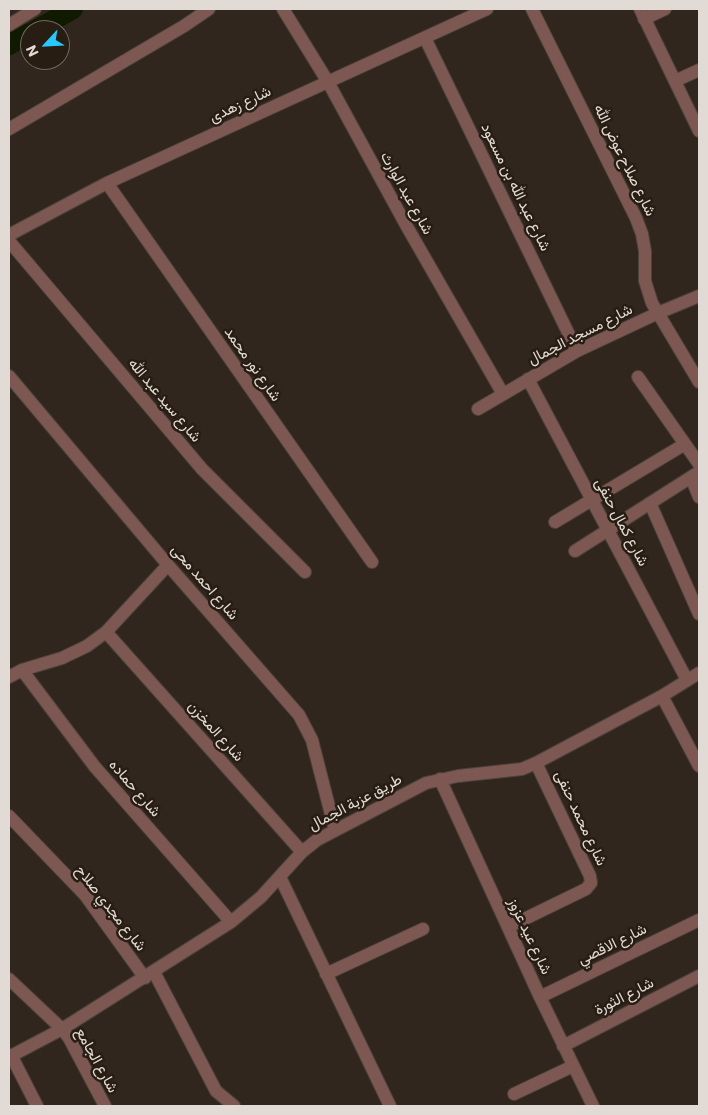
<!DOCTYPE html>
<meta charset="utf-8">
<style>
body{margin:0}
#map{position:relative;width:708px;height:1115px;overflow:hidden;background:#31261d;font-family:Commissioner,sans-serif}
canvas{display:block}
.frame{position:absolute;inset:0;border:10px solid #e2dad4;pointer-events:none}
.north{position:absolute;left:20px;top:20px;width:50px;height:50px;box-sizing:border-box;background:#271d13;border:1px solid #726960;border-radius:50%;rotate:245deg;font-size:14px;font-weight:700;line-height:20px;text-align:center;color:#e2dad4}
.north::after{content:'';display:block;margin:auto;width:18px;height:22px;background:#25c9fe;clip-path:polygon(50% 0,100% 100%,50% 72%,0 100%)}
</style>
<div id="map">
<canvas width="708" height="1115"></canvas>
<div class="frame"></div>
<div class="north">N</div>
</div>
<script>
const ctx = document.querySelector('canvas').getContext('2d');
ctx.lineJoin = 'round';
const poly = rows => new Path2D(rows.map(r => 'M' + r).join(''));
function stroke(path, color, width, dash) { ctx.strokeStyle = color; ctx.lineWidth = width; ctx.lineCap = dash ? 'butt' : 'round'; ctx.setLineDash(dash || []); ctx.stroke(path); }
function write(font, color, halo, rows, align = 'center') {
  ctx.font = font + ' Commissioner,Vazirmatn,sans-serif'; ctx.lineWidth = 5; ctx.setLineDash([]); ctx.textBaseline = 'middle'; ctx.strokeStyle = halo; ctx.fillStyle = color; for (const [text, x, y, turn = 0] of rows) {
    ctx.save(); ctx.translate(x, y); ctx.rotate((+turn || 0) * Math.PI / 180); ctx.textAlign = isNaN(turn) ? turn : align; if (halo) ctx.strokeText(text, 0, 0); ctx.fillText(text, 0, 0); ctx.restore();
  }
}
stroke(poly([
 [36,30,73,9],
 [9,45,30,33]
]), '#0f1a00', 20);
const minor = poly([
 [283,9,328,82,406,225,503,394],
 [532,9,636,218,642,234,645,251,645,281,652,303,699,382],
 [640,9,699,131],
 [644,19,665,9],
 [9,25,35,9],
 [425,38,577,351],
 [675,81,699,70],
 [9,129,184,26,209,9],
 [107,183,372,562],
 [9,235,107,183,487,9],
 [9,241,202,469,305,572],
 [9,376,168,565,299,715,312,740,335,830],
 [638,377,699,464],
 [528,379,687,680],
 [478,409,577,351,658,313,699,296],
 [691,477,699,497],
 [650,503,699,614],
 [555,522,685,444],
 [575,551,699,472],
 [106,632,302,852],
 [22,670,95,767,231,922],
 [9,677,22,670,62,658,87,646,106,632,168,565],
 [662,696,699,766],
 [440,779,540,997,593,1106],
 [9,816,85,895,145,978],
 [280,877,390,1106],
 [508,927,586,889,591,883,590,876,536,763],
 [154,972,216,1091,234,1106],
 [326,974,423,929],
 [9,979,62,1029,69,1038,105,1106],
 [540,997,699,920],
 [563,1046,699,976],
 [11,1055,37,1106],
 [9,1057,62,1029,231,922,261,897,302,852,317,840,426,783,458,776,522,769,536,763,662,696,699,673],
 [514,1094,573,1066]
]);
stroke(minor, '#4d433a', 14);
stroke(minor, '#7d5852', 12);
write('15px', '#e2dad4', '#271d13', [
 ["شارع زهدى",240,104,-25],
 ["شارع صلاح عوض الله",625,160,64],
 ["شارع عبد الله بن مسعود",516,187,64],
 ["شارع عبد الوارث",407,193,61],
 ["شارع مسجد الجمال",580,334,-27],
 ["شارع نور محمد",253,364,55],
 ["شارع سيد عبد الله",165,400,50],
 ["شارع كمال حنفى",622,522,62],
 ["شارع احمد محى",205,582,49],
 ["شارع المخزن",216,731,48],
 ["شارع حماده",135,788,49],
 ["طريق عزبة الجمال",355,802,-28],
 ["شارع محمد حنفى",581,818,65],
 ["شارع مجدي صلاح",111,908,52],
 ["شارع عيد عزوز",530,936,65],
 ["شارع الاقصي",612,944,-26],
 ["شارع الثورة",624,996,-27],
 ["شارع الجامع",97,1060,61]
]);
</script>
